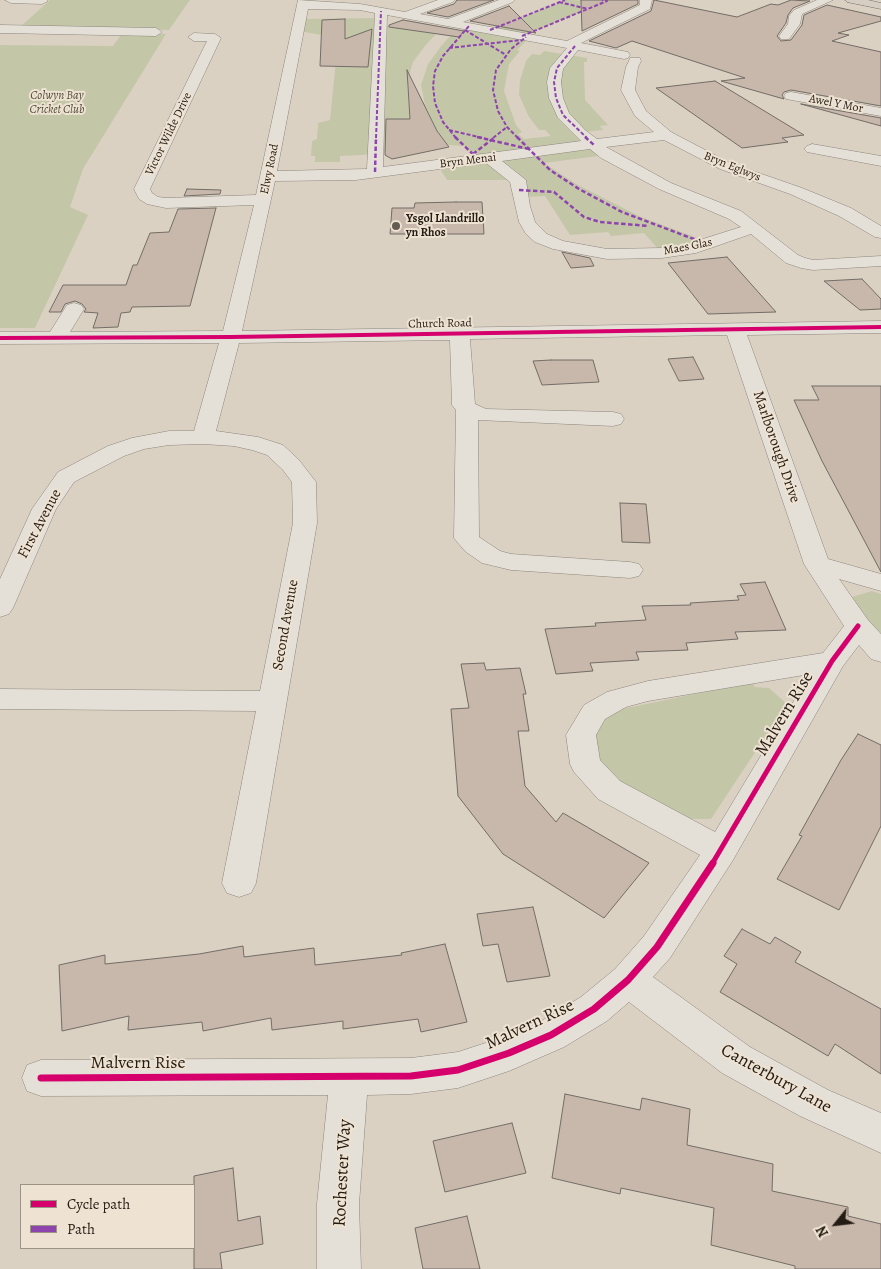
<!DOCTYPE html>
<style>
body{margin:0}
#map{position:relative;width:881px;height:1269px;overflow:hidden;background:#dbd1c3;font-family:Alegreya,serif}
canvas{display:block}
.legend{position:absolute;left:20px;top:1184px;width:175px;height:65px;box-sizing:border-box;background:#eee2d2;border:1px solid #9d9286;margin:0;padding:6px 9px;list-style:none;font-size:15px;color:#241b13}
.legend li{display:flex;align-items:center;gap:10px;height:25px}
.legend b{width:25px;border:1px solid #9d9286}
.north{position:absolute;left:811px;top:1199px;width:50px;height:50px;-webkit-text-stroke:4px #eee2d2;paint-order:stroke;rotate:241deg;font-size:14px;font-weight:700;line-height:20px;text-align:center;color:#241b13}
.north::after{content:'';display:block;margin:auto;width:18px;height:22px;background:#241b13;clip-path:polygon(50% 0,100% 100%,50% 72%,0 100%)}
</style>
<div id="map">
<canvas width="881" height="1269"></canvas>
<ul class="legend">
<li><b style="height:6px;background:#d6006c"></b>Cycle path</li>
<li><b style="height:6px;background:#8e44ad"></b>Path</li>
</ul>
<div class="north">N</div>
</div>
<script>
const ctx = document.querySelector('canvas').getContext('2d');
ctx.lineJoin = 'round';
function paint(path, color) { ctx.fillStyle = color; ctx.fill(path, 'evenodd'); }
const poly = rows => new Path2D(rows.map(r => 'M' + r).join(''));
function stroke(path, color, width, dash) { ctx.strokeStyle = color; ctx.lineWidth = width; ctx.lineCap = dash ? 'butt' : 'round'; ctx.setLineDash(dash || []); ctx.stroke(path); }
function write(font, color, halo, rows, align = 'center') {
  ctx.font = font + ' Alegreya,serif'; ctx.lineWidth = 4; ctx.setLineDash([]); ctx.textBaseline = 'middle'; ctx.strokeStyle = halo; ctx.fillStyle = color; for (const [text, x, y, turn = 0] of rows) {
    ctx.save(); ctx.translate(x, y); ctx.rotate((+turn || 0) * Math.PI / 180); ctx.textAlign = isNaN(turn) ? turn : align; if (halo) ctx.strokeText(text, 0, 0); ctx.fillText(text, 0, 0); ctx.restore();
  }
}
paint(poly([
 [50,0,190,0,169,30,20,27],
 [566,0,607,1,523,36,529,38,517,50,520,51,509,64,504,91,516,125,522,132,518,134,524,139,551,136,545,130,539,130,529,117,519,95,520,80,526,61,532,54,540,55,544,51,587,58,587,62,584,62,585,100,608,125,600,126,603,130,581,132,606,155,544,163,576,184,641,217,711,243,662,253,644,233,611,236,608,232,570,235,545,196,528,197,518,180,447,180,437,164,478,159,464,146,448,145,437,131,425,105,421,85,428,64,442,45,450,36,459,37,469,26,490,30],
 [381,18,381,25,436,34,425,46,413,62,407,82,409,105,433,147,362,155,340,156,340,162,315,162,315,156,311,156,312,141,317,139,318,123,330,120,336,60,322,35,299,31,301,19],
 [122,33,166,34,83,169,70,207,88,215,35,328,0,328,0,45,113,46],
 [872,591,881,594,881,635,867,619,852,597],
 [752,682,755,687,769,688,787,704,711,819,689,819,620,785,596,761,595,737,600,725,608,716,622,709]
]), '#c4c6a8');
const building = poly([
 [457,0,494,0,448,17,427,13,454,4,457,0],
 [581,0,638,0,638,4,582,31,581,0],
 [654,0,737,17,771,4,778,5,791,0,810,1,793,8,788,15,786,23,777,36,781,41,791,40,802,25,804,15,827,5,881,17,881,21,838,33,849,35,832,41,881,52,881,106,791,90,784,92,782,95,784,99,721,81,745,78,632,41,616,48,589,41,651,11,654,0],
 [509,6,536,33,470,21,509,6],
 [345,19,345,39,372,29,368,67,320,66,322,20,345,19],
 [403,20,464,31,459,37,389,27,389,25,403,20],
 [407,70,437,131,449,147,392,159,385,155,386,119,410,119,407,70],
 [715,81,804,135,782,138,788,142,742,148,656,88,715,81],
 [801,104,881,118,881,126,801,104],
 [187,189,221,190,220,194,184,196,187,189],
 [456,202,482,202,484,234,390,234,392,208,414,208,415,203,456,202],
 [216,208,190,306,132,307,130,312,121,313,118,327,93,328,98,313,84,312,86,309,82,304,75,301,65,304,61,312,49,312,63,285,126,285,133,265,137,265,150,233,169,232,178,209,216,208],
 [562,252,590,258,594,266,571,268,562,252],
 [727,257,776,312,708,314,668,263,727,257],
 [862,279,881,299,881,309,860,310,824,281,862,279],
 [693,357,704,379,679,381,668,359,693,357],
 [551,360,593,360,599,382,542,385,533,361,551,360],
 [812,386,881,386,881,572,822,461,794,400,819,400,812,386],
 [620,503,646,504,650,543,622,542,620,503],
 [765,582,786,630,735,632,738,639,686,643,688,650,636,652,639,660,590,663,593,671,556,674,545,629,596,626,595,623,646,620,642,606,691,605,690,603,739,600,737,596,746,595,740,584,765,582],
 [484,663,486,670,520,668,526,694,523,694,529,731,518,731,525,786,556,822,563,813,649,863,604,918,503,854,458,796,451,709,469,708,461,664,484,663],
 [858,734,881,745,881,826,839,910,777,879,802,836,799,835,841,760,858,734],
 [533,907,550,976,507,982,498,944,483,946,477,914,533,907],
 [742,929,770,944,775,937,801,952,795,962,881,1009,881,1074,835,1044,828,1056,720,992,737,964,724,956,742,929],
 [445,944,467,1022,421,1032,418,1019,343,1029,343,1021,272,1030,271,1018,203,1031,202,1022,128,1030,129,1016,62,1031,59,965,105,955,105,964,199,954,243,946,244,957,314,948,315,965,402,955,401,953,445,944],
 [565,1094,640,1110,642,1098,690,1109,687,1145,773,1164,772,1191,848,1207,848,1216,881,1224,881,1269,795,1269,795,1266,711,1245,714,1208,621,1188,620,1194,552,1178,565,1094],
 [512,1123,526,1173,445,1192,433,1141,512,1123],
 [233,1168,238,1221,260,1216,263,1244,220,1253,222,1269,194,1269,194,1176,233,1168],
 [467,1216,480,1269,423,1269,415,1228,467,1216]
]);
paint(building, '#c7b8ab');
stroke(building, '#736d66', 1);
const minor = poly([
 [5,0,47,0,48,1,42,4,11,3,5,0],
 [298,0,360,4,405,12,438,0,455,0,453,2,420,14,448,19,499,0,515,0,513,2,463,22,567,41,640,5,640,0,652,0,650,9,581,43,628,52,630,55,628,58,624,59,578,50,563,69,561,82,563,98,569,113,585,130,597,139,654,132,635,116,621,90,626,67,629,61,630,58,640,58,641,61,638,67,635,90,646,111,671,132,730,163,802,188,851,208,881,226,881,238,875,237,839,216,790,194,720,169,664,140,606,147,671,183,741,211,798,255,805,258,813,260,881,256,881,266,813,270,801,268,786,263,751,234,696,253,662,258,607,259,553,249,535,242,526,234,519,222,510,182,486,163,356,180,275,181,242,331,881,321,881,333,747,335,828,559,881,574,881,591,839,579,868,620,881,634,881,662,871,659,859,645,843,666,733,860,670,958,653,977,750,1047,828,1090,881,1113,881,1153,800,1116,722,1073,629,1002,607,1021,564,1047,509,1071,458,1088,411,1094,367,1095,359,1204,361,1269,317,1269,317,1204,328,1095,41,1096,27,1091,22,1078,27,1065,41,1060,411,1058,458,1052,504,1037,538,1023,581,997,615,969,644,936,700,855,598,799,574,772,570,764,566,735,584,705,607,692,648,681,823,653,844,626,804,564,727,335,470,339,475,404,486,409,613,412,621,414,624,419,621,424,613,426,478,420,479,537,500,551,511,554,630,562,639,564,643,570,639,576,630,578,511,570,482,563,466,552,458,543,454,538,456,410,452,405,450,340,239,343,216,431,258,437,283,445,299,460,316,482,317,523,256,883,251,893,239,897,227,893,222,883,256,711,0,709,0,689,260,691,293,523,292,482,283,470,267,455,252,450,234,446,203,444,169,445,144,449,124,456,74,482,56,509,13,608,9,614,0,617,0,579,32,509,58,472,108,446,132,438,169,431,194,431,219,343,0,344,0,332,50,332,67,305,74,303,81,305,84,309,70,332,223,331,254,205,166,208,147,204,139,199,134,189,207,41,194,41,188,37,194,33,215,34,221,38,150,189,152,193,158,197,166,198,256,195,298,0],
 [308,9,360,10,375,13,367,169,277,171,308,9],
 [387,15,567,48,550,68,547,82,549,98,558,118,581,141,383,167,387,15],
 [590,149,601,158,659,189,729,219,741,227,687,244,662,248,607,249,563,241,547,234,535,222,530,206,526,180,502,161,590,149],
 [810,674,715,832,620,781,600,760,596,735,605,719,626,707,648,701,810,674],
 [817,0,833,0,802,14,800,24,789,39,781,39,779,36,788,24,789,16,794,10,817,0],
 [0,25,156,28,162,32,156,36,0,33,0,25],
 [791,92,881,108,881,116,786,99,784,96,786,93,791,92],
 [812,144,881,156,881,166,807,152,804,149,807,146,812,144]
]);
const major = poly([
 [845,0,868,0,881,3,881,9,847,2,845,0]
]);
stroke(minor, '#8c867d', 1);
stroke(major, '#736d66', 1);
paint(minor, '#e4dfd7');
paint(major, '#d7cec3');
stroke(poly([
 [559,2,588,9],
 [465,30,506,55],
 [490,30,565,0],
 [522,36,607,1,602,0],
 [575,46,557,68,554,82,556,98,563,115,587,138],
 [449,48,521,40],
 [449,130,483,138],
 [376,138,381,11],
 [456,138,443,122,435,103,433,86,435,71,443,56,469,26],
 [493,138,507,127],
 [518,138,507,127,498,111,493,90,496,70,511,49,526,37]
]), '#8e44ad', 2, [4, 2]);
stroke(poly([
 [455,137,478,159],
 [477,137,529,149],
 [517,137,550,170,579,189,622,212,707,244],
 [585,137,594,145],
 [473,154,495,137],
 [375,172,376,137],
 [519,190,554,192,584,217,600,222,649,226]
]), '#8e44ad', 2.5, [4.5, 2.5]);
stroke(poly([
 [0,338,231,337,881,327]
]), '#d6006c', 4);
stroke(poly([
 [712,864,832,661,858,626]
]), '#d6006c', 5);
stroke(poly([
 [41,1078,411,1076,458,1070,509,1053,551,1035,594,1009,628,980,657,947,713,863]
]), '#d6006c', 7);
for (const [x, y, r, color] of [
 [396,226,5,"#645b51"]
]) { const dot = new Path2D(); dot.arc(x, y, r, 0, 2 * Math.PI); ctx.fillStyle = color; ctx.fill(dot); stroke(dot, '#eee2d2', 2); }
write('italic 12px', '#4f4c39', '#eee2d2', [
 ["Colwyn Bay",57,96],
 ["Cricket Club",57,110]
]);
write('12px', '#241b13', '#eee2d2', [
 ["Awel Y Mor",836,104,11],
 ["Victor Wilde Drive",169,134,-64],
 ["Bryn Menai",468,161,-7],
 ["Bryn Eglwys",732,167,22],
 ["Elwy Road",270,169,-78],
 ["Maes Glas",688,247,-11],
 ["Church Road",440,324,-1]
]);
write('bold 12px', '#241b13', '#eee2d2', [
 ["Ysgol Llandrillo",406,219],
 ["yn Rhos",406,233]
], 'left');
write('15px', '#241b13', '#eee2d2', [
 ["Marlborough Drive",776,447,71],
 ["First Avenue",40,524,-62],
 ["Second Avenue",286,625,-80]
]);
write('18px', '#241b13', '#eee2d2', [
 ["Malvern Rise",785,714,-59],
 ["Malvern Rise",530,1025,-25],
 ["Malvern Rise",138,1064],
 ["Canterbury Lane",776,1079,29],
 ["Rochester Way",343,1173,-87]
]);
</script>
